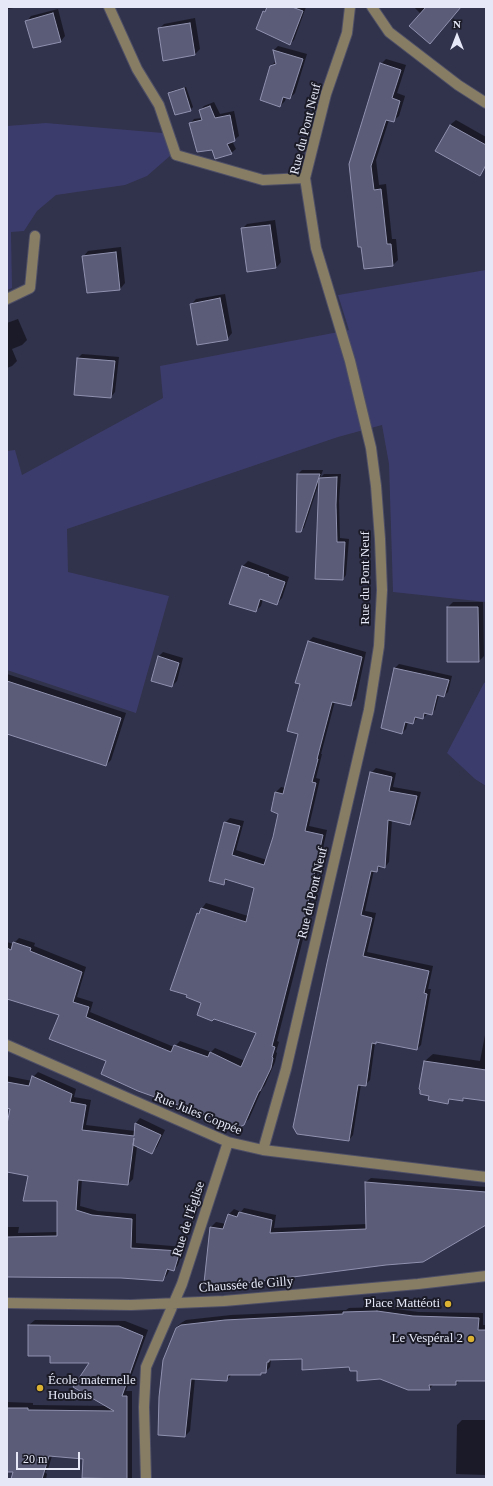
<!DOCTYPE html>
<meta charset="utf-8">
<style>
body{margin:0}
#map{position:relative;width:493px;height:1486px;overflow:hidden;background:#31324b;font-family:"Times New Roman",serif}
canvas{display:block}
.frame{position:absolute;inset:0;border:8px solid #e6e8f8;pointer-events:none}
.north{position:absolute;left:437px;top:16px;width:40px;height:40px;-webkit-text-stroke:3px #1b1b27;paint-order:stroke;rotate:0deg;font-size:11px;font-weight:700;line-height:16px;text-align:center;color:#e6e8f8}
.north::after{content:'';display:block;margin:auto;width:14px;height:18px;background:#e6e8f8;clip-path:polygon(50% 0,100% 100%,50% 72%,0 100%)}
.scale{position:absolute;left:16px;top:1452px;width:64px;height:18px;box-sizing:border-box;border:2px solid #e6e8f8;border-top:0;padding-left:5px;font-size:12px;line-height:14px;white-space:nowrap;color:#e6e8f8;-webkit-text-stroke:3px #1b1b27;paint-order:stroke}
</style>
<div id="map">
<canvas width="493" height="1486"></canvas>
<div class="frame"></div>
<div class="north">N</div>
<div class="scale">20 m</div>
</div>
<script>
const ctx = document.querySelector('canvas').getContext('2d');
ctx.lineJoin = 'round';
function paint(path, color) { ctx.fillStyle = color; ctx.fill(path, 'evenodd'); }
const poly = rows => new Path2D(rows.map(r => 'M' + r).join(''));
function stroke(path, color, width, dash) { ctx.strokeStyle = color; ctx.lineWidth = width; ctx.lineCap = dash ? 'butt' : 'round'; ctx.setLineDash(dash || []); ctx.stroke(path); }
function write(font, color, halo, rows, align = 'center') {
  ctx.font = font + ' "Times New Roman",serif'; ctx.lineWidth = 4; ctx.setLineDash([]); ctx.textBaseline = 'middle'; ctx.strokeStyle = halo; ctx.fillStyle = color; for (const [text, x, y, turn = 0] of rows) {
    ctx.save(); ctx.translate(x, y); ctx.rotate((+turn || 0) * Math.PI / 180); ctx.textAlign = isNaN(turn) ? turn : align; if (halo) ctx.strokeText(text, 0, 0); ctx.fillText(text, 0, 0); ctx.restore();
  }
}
paint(poly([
 [46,123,163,133,171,155,147,176,125,185,56,195,37,211,24,231,11,232,12,288,7,290,7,126],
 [486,270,486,602,393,592,389,464,382,425,338,437,67,529,68,572,169,596,136,713,7,670,7,451,15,450,22,475,163,398,160,366,349,330,338,295],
 [486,682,486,786,475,779,447,753,484,683]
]), '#3c3c6c');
paint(poly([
 [7,7,20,7,7,9],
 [269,7,306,7,294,40,290,44,264,12],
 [414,7,461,7,421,14],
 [58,9,65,36,61,41,27,21,31,16],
 [195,18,200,49,195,54,159,29,164,24],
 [278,46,307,54,295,93,290,98,286,97,285,101,280,106,271,66,276,61,274,50],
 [386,59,406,65,397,93,405,96,399,116,393,121,389,120,376,160,379,185,386,184,392,239,396,239,398,260,393,265,362,246,381,64],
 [186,87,193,107,190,110,169,93,171,91],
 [214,102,220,114,234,111,239,136,232,141,236,149,231,153,213,149,190,124,194,119,202,118,200,110,204,106],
 [456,120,486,137,486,167,479,175,436,150,450,125],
 [275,220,281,262,276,268,242,229,247,224],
 [121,247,125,283,120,289,88,292,83,257,88,251],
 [225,294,232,333,227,339,191,305,196,299],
 [18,319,27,340,22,345,12,349,17,361,12,366,7,368,7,323],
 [82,354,119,357,115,392,111,397,78,358],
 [302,470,323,470,320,478,324,474,341,474,339,501,340,538,349,539,346,575,343,579,320,480,304,528,300,531,297,531,298,474],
 [248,561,289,577,282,598,277,603,263,599,261,606,256,611,230,603,243,566],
 [453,602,483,602,484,656,479,661,448,607],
 [313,637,366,652,356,699,351,704,335,701,321,754,322,754,316,778,320,779,309,826,327,830,303,939,277,1041,279,1042,276,1052,277,1053,275,1062,265,1085,262,1089,249,1119,243,1124,108,1060,60,1014,7,998,7,942,13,944,19,938,35,943,34,946,86,967,77,997,93,1002,90,1012,174,1047,180,1041,211,1052,215,1048,245,1061,258,1033,202,1002,198,914,206,903,248,916,255,887,228,879,223,884,225,823,230,818,244,821,236,850,267,860,280,813,272,811,276,792,281,787,285,788,299,733,301,684,308,642],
 [163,652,183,658,177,681,172,686,158,657],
 [399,664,452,676,448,692,444,696,439,695,435,710,431,714,427,714,423,718,418,717,413,723,408,722,406,729,402,733,395,668],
 [7,674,126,713,111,760,106,765,7,733],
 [376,768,396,773,393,787,421,792,414,819,410,824,392,820,389,862,385,867,381,866,376,871,374,870,365,911,376,913,367,952,433,966,428,989,431,989,421,1045,417,1049,378,1041,375,1043,370,1080,365,1085,361,1084,353,1135,349,1140,298,1133,371,773],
 [486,1030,486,1100,466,1097,463,1100,452,1098,447,1102,430,1095,420,1089,425,1061,433,1054,480,1061],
 [38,1072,76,1089,74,1097,91,1100,86,1125,135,1131,136,1123,140,1118,165,1130,157,1147,152,1152,137,1146,133,1179,128,1184,82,1179,80,1206,98,1211,136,1214,136,1243,184,1247,178,1265,174,1270,170,1269,167,1275,162,1280,121,1277,7,1277,7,1227,19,1227,18,1233,58,1232,58,1200,30,1175,7,1171,7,1128,12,1108,7,1107,7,1076,32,1081,33,1077],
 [371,1178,486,1187,486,1224,205,1282,211,1227,216,1222,226,1224,229,1214,234,1209,241,1212,244,1208,276,1215,274,1228,367,1224,366,1182],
 [382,1307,418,1312,483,1313,483,1325,486,1325,486,1381,460,1380,456,1384,434,1384,429,1389,358,1370,350,1366,303,1358,271,1359,270,1367,265,1372,263,1372,261,1374,232,1374,227,1380,195,1378,190,1431,185,1436,176,1328,181,1323,186,1320,231,1315,346,1310,349,1308],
 [35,1320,125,1321,148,1330,126,1391,132,1391,132,1479,114,1479,84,1458,52,1456,48,1469,45,1472,47,1474,46,1479,12,1479,14,1472,7,1471,7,1402,33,1403,33,1405,107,1406,91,1362,51,1355,29,1325],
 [462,1420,486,1420,486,1475,456,1474,457,1425]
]), '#0007');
const building = poly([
 [267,7,292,7,303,11,290,45,256,29,263,11,265,12,267,7],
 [426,7,461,7,430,44,409,26,426,7],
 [53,13,61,42,33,48,25,21,53,13],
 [190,23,195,55,163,61,158,28,190,23],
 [273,50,303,59,290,99,283,97,280,107,260,100,270,66,276,64,273,50],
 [380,63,401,70,392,98,400,101,394,122,386,120,371,166,374,190,381,189,387,244,391,244,393,266,364,269,361,247,358,247,349,164,380,63],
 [184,88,191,111,175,115,168,93,184,88],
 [210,106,215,118,230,115,235,141,227,144,232,154,215,159,212,150,197,152,189,123,202,120,199,110,210,106],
 [450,125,486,145,486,165,480,176,435,151,450,125],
 [270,225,276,268,247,272,241,228,270,225],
 [116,252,120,290,87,293,82,256,116,252],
 [220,298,228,340,197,345,190,304,220,298],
 [77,358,115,361,111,398,74,395,77,358],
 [297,474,320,474,301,532,296,532,297,474],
 [337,477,336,505,337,542,345,542,343,580,315,579,319,478,337,477],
 [242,566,269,575,268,576,285,582,277,605,260,599,256,612,229,604,242,566],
 [447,607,478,607,479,662,447,662,447,607],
 [308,641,362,657,351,706,332,702,317,759,318,759,312,782,316,783,305,831,323,835,303,925,272,1046,275,1047,272,1057,273,1058,271,1068,260,1091,259,1091,244,1125,237,1128,211,1117,138,1091,101,1074,106,1061,49,1039,59,1015,7,999,7,948,11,950,13,942,31,948,30,951,82,972,73,1002,89,1007,86,1017,171,1052,174,1045,208,1057,210,1052,241,1067,256,1033,214,1019,212,1021,197,1015,201,1003,186,997,187,995,170,990,197,913,199,914,201,908,246,922,254,888,225,879,224,885,209,881,224,822,240,826,232,855,264,865,273,837,278,814,271,811,275,792,283,794,298,734,287,731,300,684,295,683,308,641],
 [158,656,179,663,172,687,151,681,158,656],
 [394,668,449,680,444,697,437,695,432,715,424,713,423,719,415,717,413,724,405,722,402,734,381,728,394,668],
 [7,681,121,718,106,766,7,734,7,681],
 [370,772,392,777,389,791,417,796,410,825,388,820,385,868,378,866,377,872,371,871,361,915,372,918,363,956,429,971,424,993,427,994,417,1050,376,1042,376,1044,372,1043,366,1086,358,1085,349,1141,297,1134,293,1127,327,963,370,772],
 [424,1061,486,1070,486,1101,463,1098,463,1101,449,1099,448,1104,428,1100,429,1096,420,1094,420,1090,419,1089,424,1061],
 [32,1076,72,1094,70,1102,86,1105,82,1130,134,1136,135,1123,161,1135,152,1154,133,1145,134,1138,128,1185,78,1180,76,1210,92,1215,132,1219,131,1248,180,1251,174,1271,167,1269,163,1281,121,1278,7,1277,7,1237,57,1236,57,1201,23,1201,28,1176,7,1172,7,1124,10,1109,7,1108,7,1082,29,1086,32,1076],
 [365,1182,486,1192,486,1225,423,1262,386,1265,223,1286,204,1283,210,1227,223,1229,228,1214,237,1217,239,1212,272,1220,270,1233,366,1229,365,1182],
 [377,1311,413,1316,479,1318,478,1330,486,1330,486,1381,456,1381,456,1385,429,1385,430,1390,408,1390,380,1379,357,1381,357,1371,350,1371,349,1367,302,1370,302,1359,269,1360,269,1362,267,1362,266,1373,261,1373,261,1375,228,1375,227,1381,191,1379,185,1437,158,1435,159,1397,163,1360,176,1328,181,1325,225,1320,343,1314,343,1312,377,1311],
 [28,1325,119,1326,143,1336,122,1396,127,1396,127,1479,82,1478,83,1459,49,1456,42,1479,11,1479,13,1472,7,1472,7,1408,28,1408,28,1410,114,1411,73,1387,89,1363,50,1363,50,1356,28,1356,28,1325]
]);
paint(building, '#5b5d78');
stroke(building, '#8f91af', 1);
const minor = poly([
 [109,7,137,69,159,105,176,155,263,180,305,178],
 [372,7,389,32,458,85,486,103],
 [7,299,30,288,35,236],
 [7,1045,228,1142,263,1150,486,1177],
 [263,1150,286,1069,369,710,379,646,382,590,380,539,376,486,371,448,350,361,316,248,305,178,326,94,347,33,350,7],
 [7,1303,131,1305,224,1301,418,1284,486,1276],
 [146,1479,144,1407,146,1367,182,1284,228,1142]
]);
stroke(minor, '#4e4f67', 12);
stroke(minor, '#877d65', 10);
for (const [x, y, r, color] of [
 [448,1304,4,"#dcb233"],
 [471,1339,4,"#dcb233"],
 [40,1388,4,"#dcb233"]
]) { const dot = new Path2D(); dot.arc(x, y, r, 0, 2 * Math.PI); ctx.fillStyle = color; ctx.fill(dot); stroke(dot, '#1b1b27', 1.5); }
write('13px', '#e6e8f8', '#1b1b27', [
 ["Rue du Pont Neuf",306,129,-76],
 ["Rue du Pont Neuf",366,578,-90],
 ["Rue du Pont Neuf",313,893,-77],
 ["Rue Jules Coppée",198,1114,22],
 ["Rue de l'Église",189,1219,-72],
 ["Chaussée de Gilly",246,1285,-4]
]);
write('13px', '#e6e8f8', '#1b1b27', [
 ["Place Mattéoti",440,1304],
 ["Le Vespéral 2",463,1339],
 ["École maternelle",48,1381,"left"],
 ["Houbois",48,1396,"left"]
], 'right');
</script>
